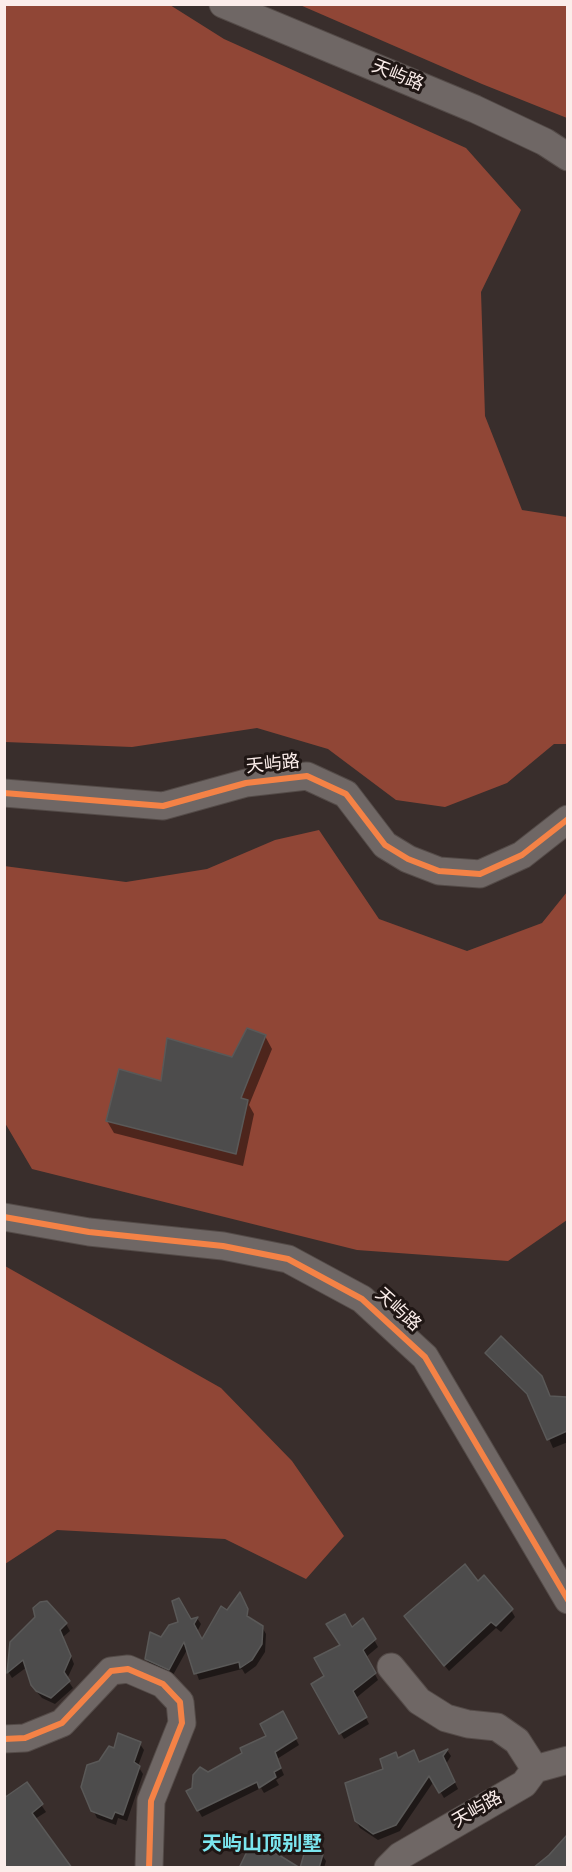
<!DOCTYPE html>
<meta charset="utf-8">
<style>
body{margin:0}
#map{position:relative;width:572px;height:1872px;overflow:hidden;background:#392e2c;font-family:Overpass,sans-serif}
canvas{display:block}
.frame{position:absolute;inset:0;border:6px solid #fbedea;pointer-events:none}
</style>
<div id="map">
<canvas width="572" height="1872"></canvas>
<div class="frame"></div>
</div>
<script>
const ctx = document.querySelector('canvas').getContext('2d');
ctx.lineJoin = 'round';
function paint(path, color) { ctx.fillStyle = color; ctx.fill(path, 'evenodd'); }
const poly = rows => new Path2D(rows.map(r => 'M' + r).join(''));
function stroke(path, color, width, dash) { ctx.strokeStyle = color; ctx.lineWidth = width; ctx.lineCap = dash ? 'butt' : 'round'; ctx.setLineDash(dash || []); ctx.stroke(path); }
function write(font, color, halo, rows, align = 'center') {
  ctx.font = font + ' Overpass,"Noto Sans SC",sans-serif'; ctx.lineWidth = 6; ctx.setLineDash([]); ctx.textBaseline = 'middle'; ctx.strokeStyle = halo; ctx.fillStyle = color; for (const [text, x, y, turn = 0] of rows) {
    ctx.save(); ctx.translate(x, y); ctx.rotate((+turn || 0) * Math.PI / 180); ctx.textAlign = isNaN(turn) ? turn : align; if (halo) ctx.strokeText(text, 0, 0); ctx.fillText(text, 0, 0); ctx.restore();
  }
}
paint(poly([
 [5,4,170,5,224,39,466,148,521,210,481,292,485,416,522,510,567,517,567,744,554,744,507,783,445,807,396,800,328,749,257,728,132,747,5,742],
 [300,5,567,5,567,118,482,84],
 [319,830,379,919,467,951,542,923,567,892,567,1220,508,1261,357,1250,32,1169,5,1123,4,866,126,882,207,869,275,840],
 [5,1266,221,1388,292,1461,344,1536,306,1579,225,1539,57,1530,5,1564]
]), '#904636');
paint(poly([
 [265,1036,272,1049,249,1105,254,1114,243,1166,114,1133,107,1121,233,1059],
 [487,1353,541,1377,559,1418,568,1419,568,1442,553,1448,532,1400,492,1361],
 [478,1584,511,1610,515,1617,501,1632,496,1628,449,1671,410,1623],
 [240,1595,250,1620,262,1627,266,1634,265,1652,256,1666,245,1674,242,1669,199,1680,188,1648,173,1675,150,1665,146,1659,162,1639,190,1620,197,1618,201,1624,197,1632,202,1642],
 [363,1620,378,1647,366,1657,378,1680,356,1698,369,1724,344,1739,313,1684,326,1677,352,1629],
 [66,1624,70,1631,63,1637,74,1664,67,1679,73,1688,55,1704,42,1698,36,1691,27,1667,12,1678,9,1673,11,1643],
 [282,1713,299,1745,277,1759,284,1775,276,1780,279,1785,264,1793,261,1788,202,1817,188,1792,207,1773,268,1737],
 [140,1744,144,1750,138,1766,143,1774,127,1821,118,1818,116,1825,97,1818,93,1810,100,1763,115,1750],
 [447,1750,451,1756,446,1764,458,1789,444,1798,434,1781,400,1831,378,1840,360,1828,356,1821,385,1770,398,1759,420,1764],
 [27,1784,46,1812,35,1819,4,1868],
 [322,1855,326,1861,324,1868,302,1868]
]), '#0007');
const building = poly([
 [247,1028,266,1035,241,1098,248,1100,236,1154,106,1121,119,1069,161,1081,167,1038,232,1057,247,1028],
 [501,1336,542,1376,550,1396,567,1397,567,1431,547,1440,527,1394,485,1353,501,1336],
 [465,1564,478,1581,484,1575,513,1609,496,1626,491,1622,444,1666,404,1616,465,1564],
 [240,1592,248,1609,247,1616,263,1626,262,1644,252,1660,240,1668,239,1662,194,1674,184,1642,169,1670,145,1659,150,1632,161,1637,169,1625,178,1622,172,1601,179,1598,191,1619,198,1617,194,1624,202,1639,221,1606,227,1610,240,1592],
 [47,1601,67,1623,60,1630,71,1656,64,1672,70,1681,51,1698,36,1691,31,1685,23,1660,7,1673,10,1642,35,1617,33,1608,40,1602,47,1601],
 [345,1614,352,1627,363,1618,376,1639,363,1650,376,1673,353,1691,367,1717,339,1734,311,1684,324,1676,314,1658,340,1645,326,1624,345,1614],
 [283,1711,297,1738,275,1752,281,1768,274,1772,276,1777,259,1788,257,1782,197,1811,186,1791,192,1788,193,1775,200,1767,208,1772,242,1753,240,1748,266,1736,260,1724,283,1711],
 [118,1733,141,1742,134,1762,140,1766,123,1815,115,1812,112,1819,91,1811,81,1787,87,1765,99,1761,109,1746,114,1748,118,1733],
 [448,1749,443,1756,455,1782,439,1793,429,1776,396,1825,373,1834,355,1821,345,1783,383,1769,380,1759,396,1752,398,1758,414,1750,419,1762,448,1749],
 [27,1782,43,1804,32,1813,72,1868,4,1868,4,1798,27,1782],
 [567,1835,567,1868,533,1868,549,1855,567,1835],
 [253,1839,300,1868,239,1868,253,1839],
 [306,1847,323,1854,319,1868,300,1868,306,1847]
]);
paint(building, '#4d4c4c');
stroke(building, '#5a5958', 1.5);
const minor = poly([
 [223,4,475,109,545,142,568,157],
 [4,793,163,806,246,783,307,776,346,794,385,845,408,859,439,871,480,874,522,855,568,819],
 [4,1217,89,1232,223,1246,288,1259,362,1299,425,1357,568,1600],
 [391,1667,419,1701,446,1718,468,1724,497,1727,517,1741,535,1769],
 [4,1739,25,1738,62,1723,111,1671,128,1669,163,1684,180,1702,182,1723,151,1801,149,1868],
 [388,1868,400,1856,524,1784,535,1769,568,1760]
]);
stroke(minor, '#544b48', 29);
stroke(minor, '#6f6765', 27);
stroke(poly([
 [4,793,163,806,246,783,307,776,346,794,385,845,408,859,439,871,480,874,522,855,568,819],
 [4,1217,89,1232,223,1246,288,1259,362,1299,425,1357,568,1600],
 [4,1739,25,1738,62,1723,111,1671,128,1669,163,1684,180,1702,182,1723,151,1801,149,1868]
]), '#f48246', 6);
write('18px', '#fbedea', '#1f1614', [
 ["天屿路",397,77,22],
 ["天屿路",273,766,-6],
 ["天屿路",397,1311,42],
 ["天屿路",478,1811,-30]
]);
write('bold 20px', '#7be6ef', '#1f1614', [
 ["天屿山顶别墅",262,1846]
]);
</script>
